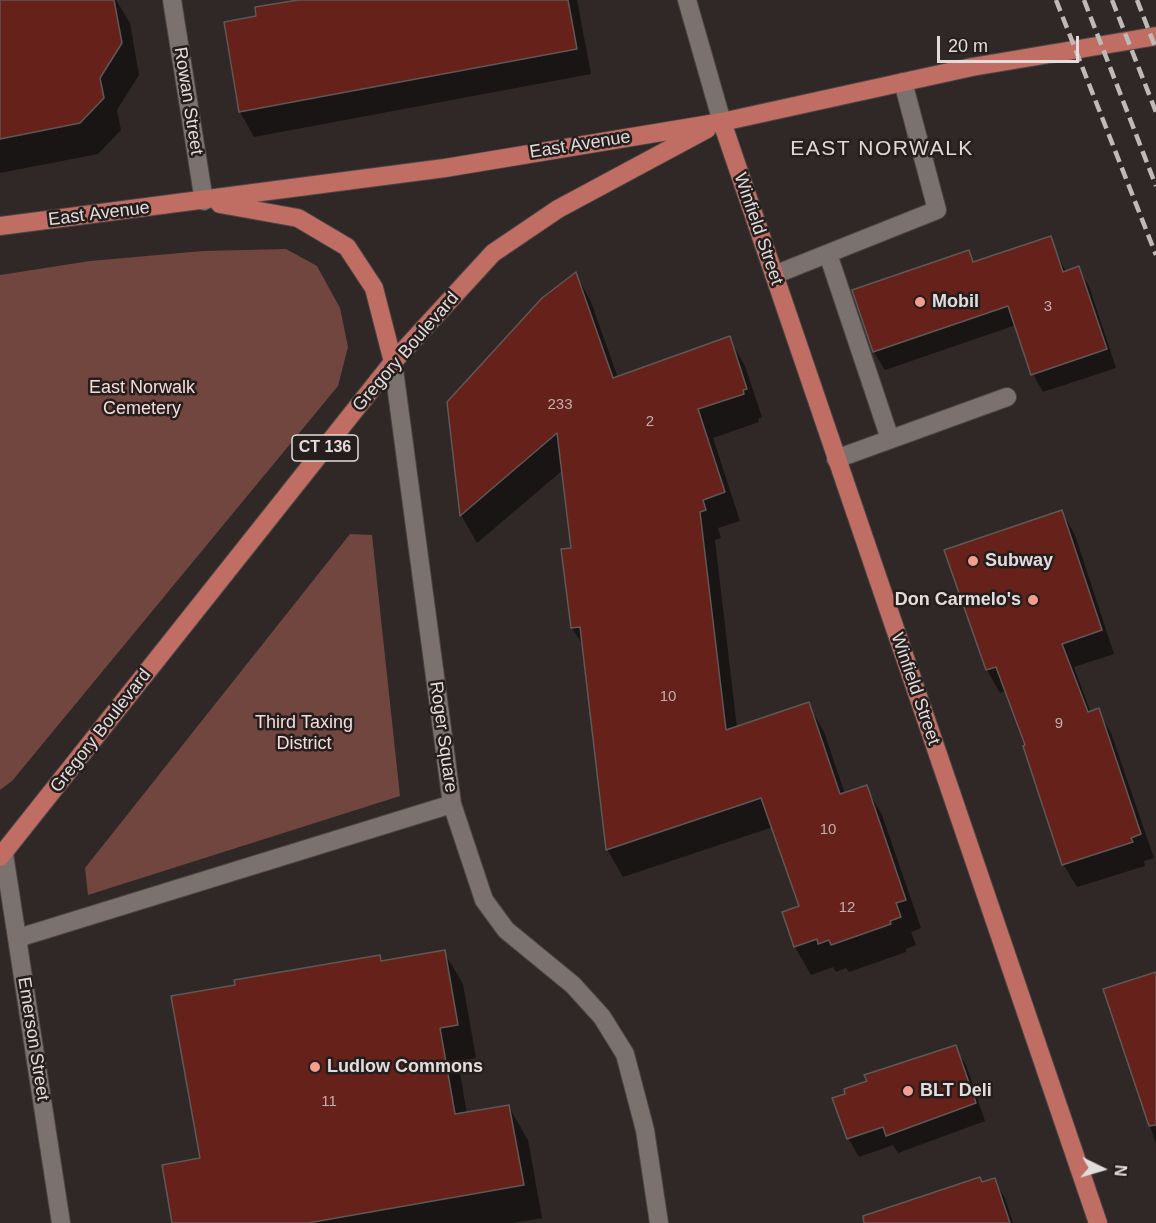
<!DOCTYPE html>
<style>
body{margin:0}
#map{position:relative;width:1156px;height:1223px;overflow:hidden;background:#2f2827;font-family:Arial,sans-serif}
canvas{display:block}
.north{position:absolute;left:1072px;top:1139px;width:60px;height:60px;-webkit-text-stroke:4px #251e1d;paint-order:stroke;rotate:95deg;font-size:16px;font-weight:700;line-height:24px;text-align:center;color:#e2dddc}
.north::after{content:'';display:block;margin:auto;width:21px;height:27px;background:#e2dddc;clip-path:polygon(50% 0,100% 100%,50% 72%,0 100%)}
.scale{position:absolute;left:937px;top:36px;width:142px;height:27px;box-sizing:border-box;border:3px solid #e2dddc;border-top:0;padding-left:8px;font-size:18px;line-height:21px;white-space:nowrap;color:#e2dddc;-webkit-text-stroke:4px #251e1d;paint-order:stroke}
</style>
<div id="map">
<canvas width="1156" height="1223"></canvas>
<div class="north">N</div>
<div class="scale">20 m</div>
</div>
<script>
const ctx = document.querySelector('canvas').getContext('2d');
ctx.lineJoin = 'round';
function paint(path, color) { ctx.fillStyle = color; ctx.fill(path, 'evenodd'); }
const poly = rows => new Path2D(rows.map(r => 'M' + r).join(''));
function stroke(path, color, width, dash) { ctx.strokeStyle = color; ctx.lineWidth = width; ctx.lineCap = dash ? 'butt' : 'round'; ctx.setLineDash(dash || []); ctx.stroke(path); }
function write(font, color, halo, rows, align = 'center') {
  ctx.font = font + ' Arial,sans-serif'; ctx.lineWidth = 5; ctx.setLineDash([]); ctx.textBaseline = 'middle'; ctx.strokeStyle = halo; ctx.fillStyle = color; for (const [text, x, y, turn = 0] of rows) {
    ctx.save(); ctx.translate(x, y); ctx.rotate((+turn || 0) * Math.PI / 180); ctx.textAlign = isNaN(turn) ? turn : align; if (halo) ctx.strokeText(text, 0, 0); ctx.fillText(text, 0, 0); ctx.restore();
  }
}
paint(poly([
 [286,249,317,266,340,308,348,347,338,386,12,781,0,790,0,275,90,261,203,251],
 [350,534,372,535,400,796,88,895,85,868]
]), '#71463f');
paint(poly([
 [0,0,116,0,130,23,139,75,117,110,121,130,98,154,0,173],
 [292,0,577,0,591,74,254,137,240,112,226,23,258,18,292,3],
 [1050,238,1066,272,1078,268,1089,286,1116,368,1043,392,1033,374,1016,325,885,370,874,352,968,252,975,263],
 [576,274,591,302,618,378,729,338,745,366,762,417,758,419,759,422,713,438,740,521,718,528,721,538,715,540,737,728,808,704,824,732,845,794,866,787,882,815,921,928,911,932,916,945,906,949,906,952,849,972,846,968,836,972,833,967,811,975,795,947,783,913,801,907,773,827,623,877,607,849,584,647,572,628,563,550,573,549,563,470,477,543,461,515,448,403],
 [1062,512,1075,535,1114,654,1074,667,1091,713,1098,710,1111,733,1154,858,1144,861,1145,866,1077,887,1063,864,1006,691,1000,693,987,670],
 [444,952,463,984,476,1058,458,1061,467,1114,509,1107,528,1140,542,1218,513,1223,173,1223,201,1160,237,986,380,956,383,962],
 [1156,973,1156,1144,1105,990],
 [955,1047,966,1065,985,1121,898,1153,893,1145,859,1157,848,1138],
 [994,1180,1005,1198,1013,1223,885,1223]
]), '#0007');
const building = poly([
 [0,0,114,0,122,43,100,78,104,98,80,123,0,139,0,0],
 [298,0,568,0,577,49,239,112,224,22,256,16,255,7,298,0],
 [1051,236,1063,272,1079,266,1107,349,1031,375,1008,306,873,352,852,290,969,250,973,262,1051,236],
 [576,272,613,378,730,336,747,389,743,390,744,394,698,409,725,492,703,500,706,510,700,512,726,730,809,702,840,794,867,785,906,900,896,903,901,917,890,921,891,924,831,945,829,940,818,944,817,939,794,947,782,912,799,906,761,798,606,850,580,627,571,628,561,549,571,548,557,433,460,516,447,402,542,298,576,272],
 [1062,510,1102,630,1062,644,1088,712,1099,708,1141,834,1131,838,1133,842,1062,865,1023,746,1025,745,996,667,986,670,944,550,1062,510],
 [445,950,458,1025,440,1028,455,1114,509,1105,524,1185,308,1223,172,1223,162,1165,200,1158,171,996,235,985,234,980,380,955,381,961,445,950],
 [1156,972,1156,1125,1149,1126,1103,989,1156,972],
 [956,1045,976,1103,886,1136,883,1127,847,1139,832,1098,845,1094,844,1089,867,1081,864,1075,956,1045],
 [980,1177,982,1182,995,1178,1010,1223,864,1223,863,1216,980,1177]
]);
paint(building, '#65211a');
stroke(building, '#605856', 1.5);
const minor = poly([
 [172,0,204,201],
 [687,0,722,122],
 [828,254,890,439],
 [774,275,937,210,903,82],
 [393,362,452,804,484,900,506,930,573,985,602,1017,625,1054,645,1130,659,1223],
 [836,459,1007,397],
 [4,854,61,1223],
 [18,938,452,804]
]);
const major = poly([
 [722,122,1098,1223],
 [220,204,298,218,347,247,374,288,393,362],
 [0,226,445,168,722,122,972,67,1156,36],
 [0,857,393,362,493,253,558,209,707,129]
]);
stroke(minor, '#4c4645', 20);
stroke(major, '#4c4645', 20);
stroke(minor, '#7b7270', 18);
stroke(major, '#c06d63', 18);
stroke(poly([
 [1056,0,1156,255],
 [1084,0,1156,186],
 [1112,0,1156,112],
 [1137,0,1156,49]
]), '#bfb9b8', 4.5, [12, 6]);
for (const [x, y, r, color] of [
 [920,302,6,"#f59d90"],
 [973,561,6,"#f59d90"],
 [1033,600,6,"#f59d90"],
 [315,1067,6,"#f59d90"],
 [908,1091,6,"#f59d90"]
]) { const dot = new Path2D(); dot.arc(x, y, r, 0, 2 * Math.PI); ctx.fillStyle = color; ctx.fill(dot); stroke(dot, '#251e1d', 2); }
write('15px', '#c3aeac', null, [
 ["3",1048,307],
 ["233",560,405],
 ["2",650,422],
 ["10",668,697],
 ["9",1059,724],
 ["10",828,830],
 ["12",847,908],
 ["11",329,1102]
]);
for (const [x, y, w] of [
 [325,448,66]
]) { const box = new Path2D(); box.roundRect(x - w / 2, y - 13, w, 26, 4.5); ctx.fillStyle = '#251e1d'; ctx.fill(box); stroke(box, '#e2dddc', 1.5); }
write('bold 16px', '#e2dddc', null, [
 ["CT 136",325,448]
]);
write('18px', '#e2dddc', '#251e1d', [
 ["Rowan Street",188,101,81],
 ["East Avenue",580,145,-9],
 ["East Avenue",99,214,-7],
 ["Winfield Street",758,229,71],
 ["Gregory Boulevard",406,352,-49],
 ["Winfield Street",915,689,71],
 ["Gregory Boulevard",101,731,-52],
 ["Roger Square",443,737,82],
 ["Emerson Street",33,1039,81]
]);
write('bold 18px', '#e2dddc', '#251e1d', [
 ["Mobil",932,302],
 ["Subway",985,561],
 ["Don Carmelo's",1021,600,"right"],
 ["Ludlow Commons",327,1067],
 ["BLT Deli",920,1091]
], 'left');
write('18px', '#f4ddd9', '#251e1d', [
 ["East Norwalk",142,388],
 ["Cemetery",142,409],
 ["Third Taxing",304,723],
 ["District",304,744]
]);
ctx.letterSpacing = '1.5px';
write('21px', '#e1d7d5', '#251e1d', [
 ["EAST NORWALK",882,149]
]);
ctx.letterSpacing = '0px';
</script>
